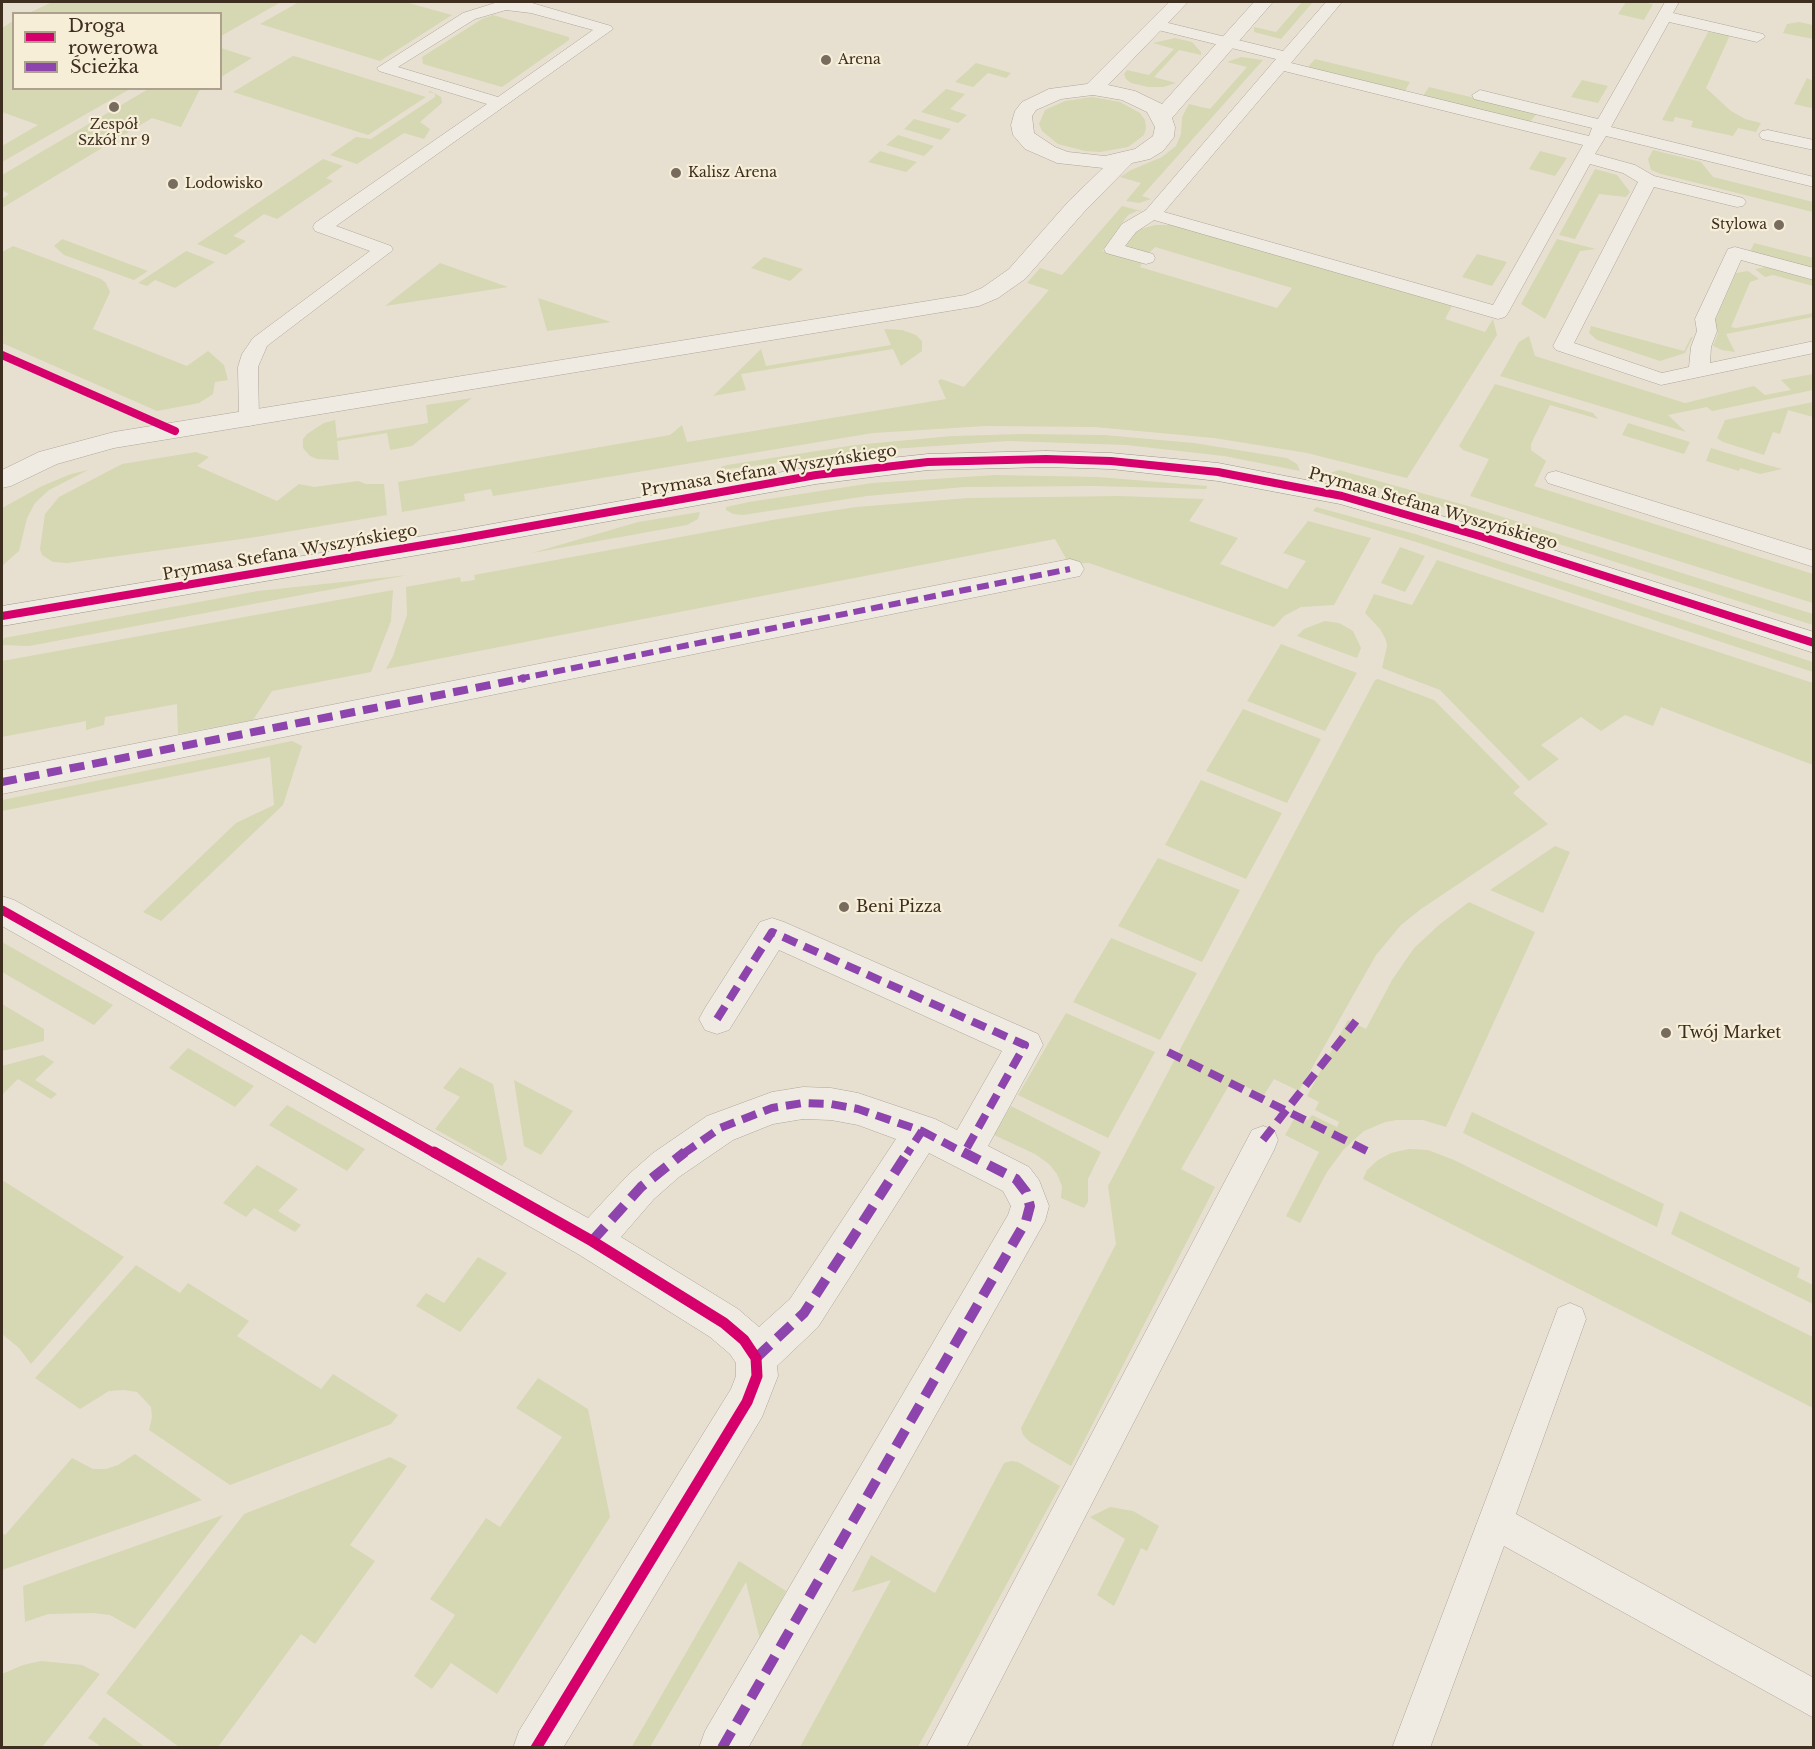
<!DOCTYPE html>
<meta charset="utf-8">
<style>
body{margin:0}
#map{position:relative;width:1815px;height:1749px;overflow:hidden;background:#e7e0d1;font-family:"Libre Baskerville",serif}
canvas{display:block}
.frame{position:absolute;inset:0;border:3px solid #3d2e20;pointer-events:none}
.legend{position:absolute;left:12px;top:12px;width:210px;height:78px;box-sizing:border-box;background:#f7eed8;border:2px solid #ada18e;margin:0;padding:8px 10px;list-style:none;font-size:18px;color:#3d2e20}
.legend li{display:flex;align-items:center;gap:12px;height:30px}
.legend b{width:30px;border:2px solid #ada18e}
</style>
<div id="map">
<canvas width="1815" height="1749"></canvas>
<div class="frame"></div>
<ul class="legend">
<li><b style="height:8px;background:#d6006c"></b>Droga rowerowa</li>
<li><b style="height:8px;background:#8e44ad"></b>Ścieżka</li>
</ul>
</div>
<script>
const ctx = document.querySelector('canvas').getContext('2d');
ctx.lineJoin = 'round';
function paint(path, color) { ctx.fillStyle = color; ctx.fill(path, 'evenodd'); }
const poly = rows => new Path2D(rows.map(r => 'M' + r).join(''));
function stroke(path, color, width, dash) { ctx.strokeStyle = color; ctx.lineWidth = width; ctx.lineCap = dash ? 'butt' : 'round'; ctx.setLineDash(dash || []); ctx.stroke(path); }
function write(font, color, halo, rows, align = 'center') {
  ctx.font = font + ' "Libre Baskerville",serif'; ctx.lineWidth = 4.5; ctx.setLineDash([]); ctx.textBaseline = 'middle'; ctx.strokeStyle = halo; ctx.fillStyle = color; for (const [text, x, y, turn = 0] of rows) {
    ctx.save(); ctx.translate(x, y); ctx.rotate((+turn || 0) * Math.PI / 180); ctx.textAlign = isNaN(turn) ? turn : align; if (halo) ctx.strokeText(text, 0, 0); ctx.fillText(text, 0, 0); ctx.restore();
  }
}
paint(poly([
 [52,2,281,2,221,36,220,14,29,13],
 [299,2,405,2,452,15,380,61,260,24],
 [1302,2,1313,2,1281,39,1254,32,1254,27,1276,32],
 [1626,2,1640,2,1653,4,1644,20,1618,14],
 [493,15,569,37,569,40,502,87,423,64,422,57,482,19],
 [13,21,14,88,130,89,2,162,2,146,38,125,2,112,2,28],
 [1799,22,1813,25,1813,39,1783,33,1787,24],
 [1708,32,1730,35,1706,88,1731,111,1745,119,1761,123,1756,132,1738,128,1733,136,1691,127,1693,121,1675,117,1673,122,1662,120],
 [1175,38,1192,42,1201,52,1201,55,1179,50,1154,77,1176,83,1163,87,1148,87,1131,83,1126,79,1124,74,1127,70,1149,75,1174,49,1153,43],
 [221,48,252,58,221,77],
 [293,56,294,56,426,97,368,135,233,92],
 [1241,57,1263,60,1142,196,1151,199,1139,203,1126,201,1141,183,1120,177,1131,170,1162,157,1176,146,1181,134,1182,117,1189,104,1210,109,1247,67,1227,62],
 [1315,59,1410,82,1405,91,1308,67],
 [976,63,1011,73,1006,78,988,73,973,87,955,82],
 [1807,78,1813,81,1813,106,1811,108,1794,104],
 [1582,80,1608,86,1598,103,1571,97],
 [1429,87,1537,113,1530,122,1423,96],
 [150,88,202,89,199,91,181,127,152,118,2,208,2,199,9,194,2,190,2,175],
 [946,89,965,94,950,109,967,115,958,123,921,112],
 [430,91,441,97,442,103,420,122,430,129,424,139,404,133,357,164,330,155,356,137,371,139,435,97,435,94,428,92],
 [1092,97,1120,102,1140,113,1145,120,1146,128,1144,135,1128,147,1100,152,1085,151,1058,144,1042,131,1039,124,1045,110,1065,101],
 [914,119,951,129,941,140,904,129],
 [898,135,934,146,924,156,886,145],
 [1653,150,1701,162,1713,177,1813,202,1813,212,1661,174,1651,170,1648,159],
 [880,151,917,162,906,172,868,162],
 [1540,151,1567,158,1555,176,1529,169],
 [323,159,343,166,326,178,333,181,277,219,264,214,233,236,246,241,226,255,197,244],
 [1595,169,1617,175,1630,192,1626,197,1599,194,1575,239,1559,235],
 [1122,206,1145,212,1137,211,1128,215,1102,251,1142,263,1140,267,1277,308,1292,288,1155,247,1148,254,1127,248,1126,245,1135,233,1141,229,1155,225,1175,225,1452,306,1445,319,1485,332,1493,319,1497,335,1407,478,1307,453,1214,438,1095,427,985,426,873,433,493,496,491,489,464,494,465,501,402,512,398,482,670,435,682,425,687,442,946,399,938,381,941,379,964,387,1049,290,1027,283,1040,268,1062,275],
 [62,239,148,271,134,280,64,255,54,246],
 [1557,239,1596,249,1580,251,1545,319,1521,304],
 [1754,243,1813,258,1813,269,1750,252],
 [13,246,101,279,106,283,110,292,93,329,187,366,208,351,224,365,228,380,215,382,213,394,199,403,157,411,2,343,2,252],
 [186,251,215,262,175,288,155,280,147,286,138,283],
 [1477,254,1507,262,1492,286,1462,277],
 [764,257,803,269,790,281,751,268],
 [440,263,508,287,385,306],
 [1766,267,1813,280,1813,286,1773,275,1765,277,1755,269],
 [1748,271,1759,279,1750,282,1731,327,1736,328,1813,313,1813,317,1726,334,1735,352,1722,350,1713,346,1718,333,1713,325,1736,273],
 [538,298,611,322,547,331],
 [1591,326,1684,351,1691,337,1693,337,1685,353,1660,361,1597,340,1589,333],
 [884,329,902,330,916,335,922,341,922,351,901,366,893,349,741,374,746,390,713,396,761,349,766,366,891,345],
 [1529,336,1535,356,1685,403,1754,386,1765,395,1791,390,1781,380,1813,374,1813,390,1712,411,1707,407,1668,415,1686,432,1500,376,1519,342],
 [1495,384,1593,413,1598,419,1550,405,1531,444,1531,450,1546,461,1534,486,1813,574,1813,603,1470,496,1489,459,1463,450,1459,446],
 [472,398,412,446,390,450,387,433,337,441,339,460,317,459,310,456,303,448,303,439,307,434,324,423,335,420,337,438,428,423,426,405],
 [1813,402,1813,417,1788,410,1780,434,1773,432,1764,455,1723,442,1717,438,1725,420],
 [1628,423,1690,442,1684,454,1622,435],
 [1024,434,1104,435,1194,443,1287,458,1297,464,1300,471,1224,456,1126,445,1008,441,877,450,721,470,721,467,727,465,855,445,952,436],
 [1711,448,1764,464,1782,469,1760,474,1740,468,1739,471,1706,461],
 [196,452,209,457,197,466,277,501,299,484,314,487,358,481,366,484,384,484,387,515,256,537,67,563,53,562,42,555,40,549,45,514,59,497,122,464],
 [88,470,49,490,35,503,27,518,19,551,2,566,2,508,42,486,71,474],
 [1339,470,1468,506,1813,614,1813,625,1468,515,1369,485,1324,475],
 [995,475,1098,477,1207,486,1206,489,1095,486,964,487,867,496,743,515,733,514,726,510,726,507,749,502,872,483],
 [1120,496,1204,499,1189,521,1238,538,1220,564,1287,589,1306,561,1283,553,1308,521,1371,538,1334,605,1301,607,1284,616,1274,627,1089,563,1069,564,1055,539,386,669,393,656,407,615,406,587,460,577,461,582,475,580,474,575,778,519,856,507,968,498],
 [1316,507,1415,534,1813,662,1813,672,1416,542,1313,511],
 [700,512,698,519,687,525,532,553,638,522],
 [1400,547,1425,556,1405,592,1381,583],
 [1437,560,1813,683,1813,765,1661,707,1653,726,1625,715,1601,731,1581,717,1541,745,1559,759,1529,781,1440,690,1382,668,1387,646,1386,640,1380,629,1365,613,1374,594,1412,605],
 [408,575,29,646,2,645,4,638,258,591],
 [393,590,391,621,371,672,272,691,253,720,178,734,177,704,105,717,104,725,86,730,86,721,2,737,2,661],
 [1325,621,1339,623,1353,631,1361,648,1357,658,1297,636,1304,629],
 [1281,644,1357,673,1325,731,1247,701],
 [1378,679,1434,700,1520,787,1513,793,1548,824,1421,909,1401,925,1376,955,1299,1091,1274,1079,1264,1095,1232,1080,1181,1169,1215,1187,1071,1466,1030,1442,1023,1435,1021,1428,1116,1244,1108,1186,1375,680],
 [1243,709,1321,739,1287,803,1206,771],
 [292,741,302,746,283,805,161,921,143,912,236,823,274,805,270,757,2,811,2,800],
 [1201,780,1282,813,1246,879,1165,845],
 [1555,846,1570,852,1543,913,1490,890],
 [1158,858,1240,890,1202,962,1118,926],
 [1469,902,1535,932,1446,1127,1423,1120,1397,1120,1385,1122,1364,1131,1344,1149,1327,1172,1300,1223,1286,1216,1319,1152,1285,1135,1297,1114,1308,1120,1312,1115,1337,1127,1339,1122,1315,1110,1319,1102,1307,1096,1348,1020,1366,1029,1392,980,1414,948,1440,924],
 [1111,938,1197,973,1160,1040,1073,1002],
 [2,942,113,1005,94,1025,2,972],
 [2,1004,44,1029,44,1041,2,1051],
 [1066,1013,1155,1052,1108,1138,1018,1095],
 [188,1048,254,1086,235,1107,169,1068],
 [43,1055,54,1062,35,1080,57,1094,51,1099,18,1079,2,1095,2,1066],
 [460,1067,493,1084,507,1159,502,1166,435,1129,460,1097,443,1088],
 [514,1080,573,1111,541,1155,524,1146],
 [287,1105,365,1149,347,1171,269,1125],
 [1011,1106,1101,1152,1088,1179,1088,1202,1084,1208,1061,1198,1062,1186,1057,1174,1049,1164,1035,1154,994,1135],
 [1472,1112,1664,1204,1657,1227,1463,1133],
 [1409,1149,1428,1150,1454,1160,1813,1337,1813,1408,1363,1179,1367,1170,1378,1160,1391,1153],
 [257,1165,298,1189,278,1211,301,1225,295,1232,254,1208,246,1217,223,1203],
 [2,1180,124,1257,31,1364,19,1348,2,1334],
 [1680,1211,1800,1268,1797,1277,1813,1285,1813,1304,1671,1234],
 [478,1257,507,1273,460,1332,416,1306,426,1293,444,1303],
 [136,1265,180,1293,188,1283,249,1321,237,1336,321,1389,333,1374,398,1415,391,1424,230,1485,149,1430,152,1417,151,1407,137,1392,124,1390,109,1391,80,1409,35,1378],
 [538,1378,588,1409,610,1517,497,1694,451,1663,432,1689,414,1676,455,1615,430,1599,486,1518,500,1527,562,1437,516,1408],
 [135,1454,202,1500,2,1570,2,1533,5,1535,72,1458,93,1469,106,1469,118,1465],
 [390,1457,407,1466,350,1545,375,1561,315,1644,301,1634,218,1747,179,1747,106,1693,244,1514],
 [1011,1461,1018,1462,1060,1486,918,1747,800,1747,891,1580,852,1592,871,1555,935,1593,1004,1463],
 [1110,1507,1133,1511,1159,1526,1147,1551,1141,1548,1114,1606,1097,1595,1125,1539,1090,1517],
 [223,1515,135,1629,110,1615,93,1613,48,1614,25,1622,23,1586],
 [739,1561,786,1591,760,1640,746,1582,650,1747,631,1748],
 [41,1661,82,1665,100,1674,42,1747,2,1747,2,1674,23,1665],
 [104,1717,145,1747,98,1747,99,1745,88,1738]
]), '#d6d7b3');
const lane = poly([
 [498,2,532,3,611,26,613,29,336,226,391,246,393,250,267,346,258,367,259,419,256,424,249,426,242,424,239,419,238,367,242,354,253,338,370,251,315,231,313,227,315,223,487,104,379,71,377,68,463,13,498,2],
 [506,10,531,13,593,30,498,97,398,67,475,19,506,10],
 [1326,2,1342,2,1291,63,1589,136,1592,128,1474,99,1472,95,1480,90,1598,119,1665,2,1679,2,1673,13,1763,34,1765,37,1757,42,1669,22,1611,127,1814,177,1814,187,1606,136,1595,154,1635,165,1654,176,1743,198,1746,202,1743,206,1737,207,1654,187,1574,343,1662,373,1689,367,1691,347,1697,331,1695,319,1726,253,1728,249,1735,247,1814,268,1814,280,1741,260,1715,319,1717,331,1711,347,1710,363,1814,341,1814,353,1661,385,1556,350,1553,346,1638,182,1623,173,1590,164,1508,313,1505,317,1498,319,1154,220,1136,232,1125,246,1153,254,1155,258,1153,262,1146,264,1106,253,1104,249,1122,224,1146,210,1276,59,1150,28,1148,25,1150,22,1156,20,1283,51,1326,2],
 [1284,71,1583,145,1493,305,1164,212,1284,71],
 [1768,130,1814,140,1814,150,1762,139,1759,135,1762,131,1768,130],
 [1556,471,1814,551,1814,567,1548,483,1545,478,1548,473,1556,471],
 [1263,1126,1274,1130,1278,1140,1274,1150,966,1748,926,1748,1252,1130,1263,1126],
 [1570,1303,1582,1308,1586,1319,1516,1514,1814,1678,1814,1718,1504,1546,1430,1748,1392,1748,1554,1319,1558,1308,1570,1303]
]);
const street = poly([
 [1169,2,1188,2,1108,85,1135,91,1162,104,1254,2,1273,2,1172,118,1175,127,1174,137,1163,151,1150,159,1132,163,1084,212,1025,279,998,298,979,306,114,448,57,464,11,486,2,488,2,470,39,452,114,432,965,295,982,288,1009,269,1068,202,1103,168,1057,163,1025,149,1013,135,1011,125,1015,111,1022,102,1049,89,1087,84,1169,2],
 [1093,95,1122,100,1147,112,1155,127,1153,136,1135,149,1105,156,1068,152,1055,147,1034,133,1032,116,1036,110,1061,99,1093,95],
 [1070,559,1080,562,1084,569,1080,576,2,794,2,770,1070,559],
 [2,896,14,900,588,1218,628,1175,653,1153,707,1116,772,1092,803,1087,831,1088,858,1093,935,1119,957,1130,1002,1051,779,950,729,1030,717,1034,705,1030,699,1019,705,1008,760,922,772,918,784,922,1038,1034,1043,1045,988,1146,1029,1167,1039,1180,1049,1206,1045,1221,748,1748,699,1748,705,1731,1008,1215,1011,1206,1003,1191,929,1153,818,1327,777,1366,778,1376,762,1417,563,1748,513,1748,519,1731,731,1389,736,1376,736,1363,730,1354,710,1337,578,1254,2,926,2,896],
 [803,1119,831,1120,858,1125,896,1139,790,1299,759,1327,738,1309,621,1237,654,1199,679,1177,733,1140,773,1124,803,1119]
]);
const secondary = poly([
 [1046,451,1111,453,1218,463,1342,487,1493,531,1814,632,1814,653,1473,543,1340,504,1218,481,1111,469,1046,467,928,470,816,484,459,548,2,626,2,606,459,530,816,466,928,454,1046,451]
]);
stroke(lane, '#ada599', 1);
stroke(street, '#ada599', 1);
stroke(secondary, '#9c958a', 1);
paint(lane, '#efebe3');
paint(street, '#efebe3');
paint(secondary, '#efebe3');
stroke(poly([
 [518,679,1070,569]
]), '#8e44ad', 6, [12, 6]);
stroke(poly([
 [2,782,525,678],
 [717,1019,772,932,1025,1045,964,1153],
 [1168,1052,1367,1151],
 [922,1131,966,1154],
 [1263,1140,1356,1021],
 [683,1154,720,1128,772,1108,803,1103,831,1104,858,1109,922,1131,907,1154]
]), '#8e44ad', 8, [15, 8]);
stroke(poly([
 [592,1241,641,1187,685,1152],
 [756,1358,804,1313,908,1152],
 [722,1748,1026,1221,1030,1206,1026,1192,1016,1179,963,1152]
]), '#8e44ad', 10, [19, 10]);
stroke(poly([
 [2,355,175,431],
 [2,616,459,539,816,475,928,462,1046,459,1111,461,1218,472,1342,496,1483,537,1814,643]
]), '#d6006c', 8);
stroke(poly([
 [2,910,436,1154]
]), '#d6006c', 9);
stroke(poly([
 [434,1152,592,1241,724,1323,744,1340,756,1358,757,1376,747,1402,536,1748]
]), '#d6006c', 11);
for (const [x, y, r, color] of [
 [826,60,6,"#786c5e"],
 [114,107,6,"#786c5e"],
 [676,173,6,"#786c5e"],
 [173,184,6,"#786c5e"],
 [1779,225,6,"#786c5e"],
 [844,907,6,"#786c5e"],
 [1666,1033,6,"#786c5e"]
]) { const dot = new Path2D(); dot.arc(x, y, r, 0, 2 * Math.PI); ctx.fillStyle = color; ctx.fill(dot); stroke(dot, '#f7eed8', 2); }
write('14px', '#3d2e20', '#f7eed8', [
 ["Arena",838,60],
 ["Zespół",114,125,"center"],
 ["Szkół nr 9",114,141,"center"],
 ["Kalisz Arena",688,173],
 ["Lodowisko",185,184],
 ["Stylowa",1767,225,"right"]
], 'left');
write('16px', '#3d2e20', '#f7eed8', [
 ["Prymasa Stefana Wyszyńskiego",769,471,-9],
 ["Prymasa Stefana Wyszyńskiego",1433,509,16],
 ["Prymasa Stefana Wyszyńskiego",290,553,-10]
]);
write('16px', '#3d2e20', '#f7eed8', [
 ["Beni Pizza",856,907],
 ["Twój Market",1678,1033]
], 'left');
</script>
